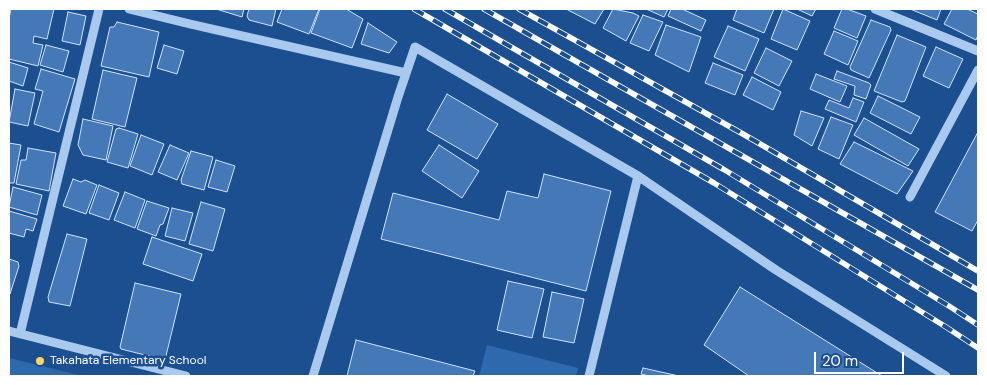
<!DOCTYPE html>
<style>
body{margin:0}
#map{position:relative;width:987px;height:385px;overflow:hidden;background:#1b4f8f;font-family:"DM Sans",sans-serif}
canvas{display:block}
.frame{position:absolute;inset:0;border:10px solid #fff;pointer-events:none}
.scale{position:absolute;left:814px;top:352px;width:90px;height:22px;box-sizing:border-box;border:2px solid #fff;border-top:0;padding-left:6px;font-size:15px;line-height:18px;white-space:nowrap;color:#fff;-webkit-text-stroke:4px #1b4f8f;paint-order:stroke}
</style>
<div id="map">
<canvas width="987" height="385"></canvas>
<div class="frame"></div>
<div class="scale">20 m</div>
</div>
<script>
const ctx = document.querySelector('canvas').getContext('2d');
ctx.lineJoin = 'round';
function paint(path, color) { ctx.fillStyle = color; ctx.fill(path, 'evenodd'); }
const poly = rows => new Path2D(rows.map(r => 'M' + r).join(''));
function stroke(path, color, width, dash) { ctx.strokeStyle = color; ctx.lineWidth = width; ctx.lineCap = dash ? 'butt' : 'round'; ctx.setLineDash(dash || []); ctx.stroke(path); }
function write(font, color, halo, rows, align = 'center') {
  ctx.font = font + ' "DM Sans",sans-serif'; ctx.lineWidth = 5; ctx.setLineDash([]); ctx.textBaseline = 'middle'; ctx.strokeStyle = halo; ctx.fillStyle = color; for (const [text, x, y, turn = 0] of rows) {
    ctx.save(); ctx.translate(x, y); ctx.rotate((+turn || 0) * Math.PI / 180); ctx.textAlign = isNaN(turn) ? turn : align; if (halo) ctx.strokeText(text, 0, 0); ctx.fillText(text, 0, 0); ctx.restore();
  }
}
paint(poly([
 [487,345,578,368,576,376,479,376],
 [9,358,83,376,9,376]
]), '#2e69ad');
const building = poly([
 [11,9,54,9,47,39,34,36,33,43,43,45,38,66,9,59,9,19,11,9],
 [216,9,244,9,242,17,216,9],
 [249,9,276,9,272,26,249,20,247,16,249,9],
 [282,9,319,9,309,34,277,22,282,9],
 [320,9,346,9,363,19,352,48,311,33,320,9],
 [566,9,604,9,595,24,566,9],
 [613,9,633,13,639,16,626,41,603,28,613,9],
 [646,9,668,9,664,17,646,9],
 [671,9,682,9,706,20,701,31,668,16,671,9],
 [737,9,774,9,764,33,733,20,737,9],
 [783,9,810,21,797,50,771,39,783,9],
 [797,9,816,9,812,16,797,9],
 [842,9,847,9,866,16,857,38,834,28,842,9],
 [910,9,941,9,937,20,910,9],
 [952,9,967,9,978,14,978,35,976,40,944,24,952,9],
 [68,12,86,16,80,45,62,41,68,12],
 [643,15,663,22,649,51,630,43,643,15],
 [871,20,890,27,891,30,869,78,851,70,850,67,871,20],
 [117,22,159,32,149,77,101,66,110,27,114,27,117,22],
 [368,23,397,42,389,53,361,44,368,23],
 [666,25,701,37,689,72,655,55,666,25],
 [728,26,759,39,745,71,714,57,728,26],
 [834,31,858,41,848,65,824,54,834,31],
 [897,35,926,47,905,101,902,102,874,91,897,35],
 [46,45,69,51,63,72,40,65,46,45],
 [164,45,184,51,177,74,157,68,164,45],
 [936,47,963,59,949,88,923,76,936,47],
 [766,48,792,61,779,86,754,73,766,48],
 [9,62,28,68,23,86,9,81,9,62],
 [713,63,743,75,735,95,705,83,713,63],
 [41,69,75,79,59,132,34,124,43,91,35,89,41,69],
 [103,70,137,78,125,127,92,119,103,70],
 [837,71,869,83,871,85,866,99,854,95,855,86,834,79,837,71],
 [816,74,847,86,840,102,810,89,816,74],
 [752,77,781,92,773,110,743,95,752,77],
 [15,89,35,93,28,126,9,122,15,89],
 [447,94,498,124,477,159,427,130,447,94],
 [878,96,920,117,911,134,870,113,878,96],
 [853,98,864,102,856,122,825,109,829,100,849,108,853,98],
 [801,111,824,118,812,146,794,135,801,111],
 [831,117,853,125,839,159,818,149,831,117],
 [864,118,919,149,908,166,854,135,864,118],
 [83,119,113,126,106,160,83,155,78,145,83,119],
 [119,128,138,134,128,168,107,162,116,129,119,128],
 [978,132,978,220,972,231,935,212,978,132],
 [141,135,164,144,152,175,130,166,141,135],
 [854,142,913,171,897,194,840,164,854,142],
 [9,143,21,145,14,183,9,183,9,143],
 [170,145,189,153,177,180,158,172,170,145],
 [439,145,479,171,462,198,422,171,439,145],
 [28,148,56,153,49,191,16,184,21,160,26,160,28,148],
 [191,151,213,157,204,190,182,184,181,180,191,151],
 [216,160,235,166,227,192,208,187,216,160],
 [544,174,611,191,586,291,381,239,393,193,499,220,507,191,538,198,544,174],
 [73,179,81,182,85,180,97,185,86,214,63,206,73,179],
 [99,185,119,193,109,220,89,213,99,185],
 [13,187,42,195,37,215,9,207,13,187],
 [125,192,145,200,135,228,114,220,125,192],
 [147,201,169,208,163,224,160,225,156,236,137,229,147,201],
 [201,202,225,209,213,251,189,244,201,202],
 [172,208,193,213,185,241,165,236,172,208],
 [9,211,37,219,33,231,26,229,24,237,9,233,9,211],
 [67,234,87,239,70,306,49,302,48,297,67,234],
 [152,237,202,254,193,281,143,264,152,237],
 [9,259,18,262,19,266,10,294,9,259],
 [508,281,544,289,532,338,497,330,508,281],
 [135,283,181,294,165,360,121,349,120,347,135,283],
 [740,287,882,376,749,376,704,345,740,287],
 [552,292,584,299,574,343,543,337,552,292],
 [356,340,475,371,473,376,347,376,356,340],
 [643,368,679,376,649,376,641,374,643,368]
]);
paint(building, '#4478b7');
stroke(building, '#cfe3fa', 1);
stroke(poly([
 [129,9,190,24,406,73],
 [875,9,978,51],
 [910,197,978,70],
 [9,331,186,376],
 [20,334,99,9],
 [313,376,398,97,415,47,638,176,776,270,946,376],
 [589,376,638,176]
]), '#a9c9ee', 9);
const rail = poly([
 [414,9,714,183,946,327,978,348],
 [445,9,723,169,949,306,978,325],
 [484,9,978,290],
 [519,9,743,134,978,271]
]);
stroke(rail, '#fff', 5.5);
stroke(rail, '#1b4f8f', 4, [11]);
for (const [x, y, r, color] of [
 [40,361,5,"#ffd166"]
]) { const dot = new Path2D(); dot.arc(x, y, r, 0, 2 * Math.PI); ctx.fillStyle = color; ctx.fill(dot); stroke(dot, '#1b4f8f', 2); }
write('12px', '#fff', '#1b4f8f', [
 ["Takahata Elementary School",50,361]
], 'left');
</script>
